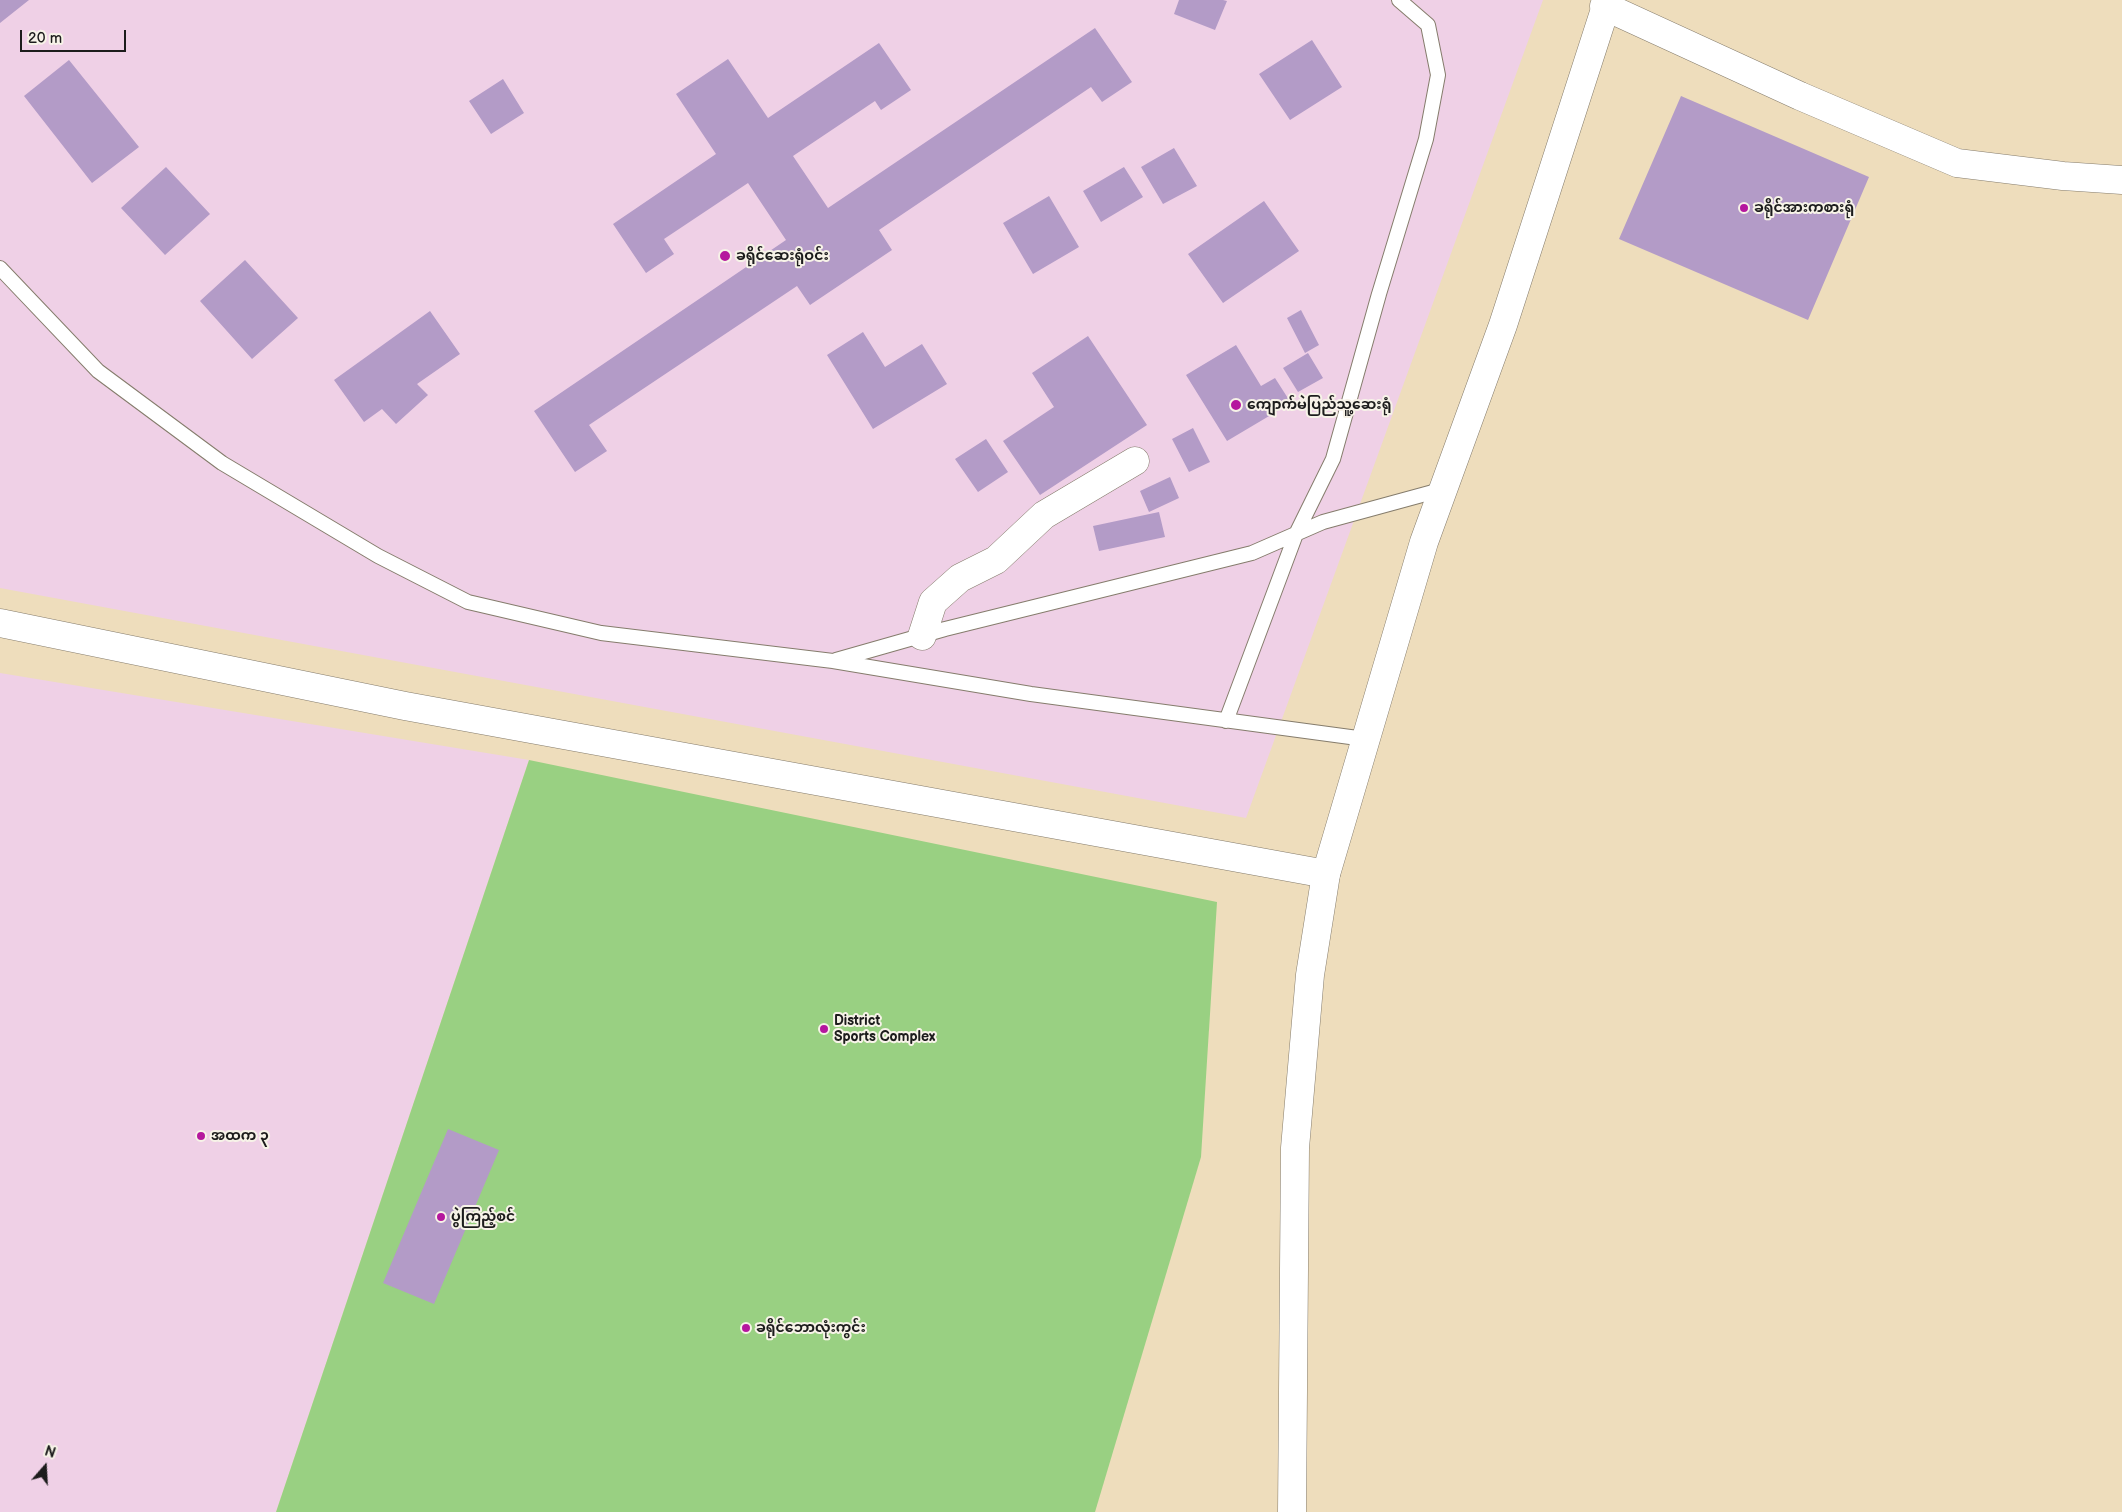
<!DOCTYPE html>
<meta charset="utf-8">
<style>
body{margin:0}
#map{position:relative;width:2122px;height:1512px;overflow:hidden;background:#eeddbc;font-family:"Balsamiq Sans",sans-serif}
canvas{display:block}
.north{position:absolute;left:20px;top:1442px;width:50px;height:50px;-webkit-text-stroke:4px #f7f3e8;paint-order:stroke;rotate:19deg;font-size:14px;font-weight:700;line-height:20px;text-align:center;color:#1c1c1c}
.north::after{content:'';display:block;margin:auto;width:18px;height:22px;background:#1c1c1c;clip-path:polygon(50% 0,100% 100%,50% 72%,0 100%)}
.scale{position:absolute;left:20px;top:30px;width:106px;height:22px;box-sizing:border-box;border:2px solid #1c1c1c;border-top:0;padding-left:6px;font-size:15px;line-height:18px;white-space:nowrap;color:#1c1c1c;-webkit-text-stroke:4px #f7f3e8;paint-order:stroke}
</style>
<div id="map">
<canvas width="2122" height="1512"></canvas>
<div class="north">N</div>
<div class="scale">20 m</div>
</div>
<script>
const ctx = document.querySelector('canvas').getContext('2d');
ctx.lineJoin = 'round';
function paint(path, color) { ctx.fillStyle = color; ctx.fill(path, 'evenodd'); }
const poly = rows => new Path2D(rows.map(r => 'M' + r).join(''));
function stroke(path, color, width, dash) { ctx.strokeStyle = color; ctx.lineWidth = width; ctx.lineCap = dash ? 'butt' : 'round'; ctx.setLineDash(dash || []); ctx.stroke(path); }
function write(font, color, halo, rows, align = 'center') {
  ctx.font = font + ' "Balsamiq Sans","Noto Sans Myanmar",sans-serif'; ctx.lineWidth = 4; ctx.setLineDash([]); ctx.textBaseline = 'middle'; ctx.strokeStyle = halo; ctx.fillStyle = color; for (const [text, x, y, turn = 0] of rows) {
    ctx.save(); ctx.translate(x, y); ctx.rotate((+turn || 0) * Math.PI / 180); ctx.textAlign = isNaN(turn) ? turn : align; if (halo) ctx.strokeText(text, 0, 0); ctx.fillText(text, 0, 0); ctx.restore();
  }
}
paint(poly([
 [0,0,1543,0,1246,818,0,588],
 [0,673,529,760,276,1512,0,1512]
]), '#efd0e6');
paint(poly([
 [529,760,1217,902,1201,1157,1095,1512,276,1512]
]), '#99d082');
paint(poly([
 [0,0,29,0,0,23],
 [1179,0,1223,0,1227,1,1215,30,1174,14],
 [1095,28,1132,82,1102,102,1091,87,879,230,892,250,810,305,797,286,589,425,607,451,575,472,534,411,786,240,748,183,664,239,674,254,646,273,613,224,716,154,676,94,728,59,768,118,879,43,911,90,881,110,875,101,793,156,828,208],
 [1312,40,1342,87,1290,120,1259,74],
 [69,60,139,147,92,183,24,96],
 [503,79,524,113,491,134,469,101],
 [1681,96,1869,177,1808,320,1619,239],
 [1174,148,1197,186,1163,204,1141,167],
 [166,167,210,214,165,255,121,208],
 [1124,167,1143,197,1101,222,1083,191],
 [1049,196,1079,247,1033,274,1003,223],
 [1264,201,1299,251,1223,303,1188,254],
 [245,260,298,318,252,359,200,301],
 [1301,310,1319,345,1305,353,1287,318],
 [430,311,460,354,417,384,428,395,396,424,382,409,364,422,334,380],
 [863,332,885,367,922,344,947,384,873,429,827,355],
 [1088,336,1147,425,1040,495,1003,441,1054,407,1032,373],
 [1236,345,1261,386,1275,378,1291,403,1227,441,1186,375],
 [1308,353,1323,378,1298,392,1283,368],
 [1193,428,1210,462,1189,472,1172,439],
 [986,439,1008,472,978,492,955,459],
 [1170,477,1179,498,1149,512,1140,491],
 [1159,512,1165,537,1099,551,1093,526],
 [448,1129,499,1150,434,1304,383,1283]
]), '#b39bc7');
const service = poly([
 [0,268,98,371,222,463,378,556,468,602,601,633,833,661,1031,694,1365,739],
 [836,660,945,629,1252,553,1323,522,1444,489],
 [1226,721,1296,534,1333,459,1379,294,1426,139,1438,75,1428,25,1399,0]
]);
const minor = poly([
 [1604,6,1800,96,1957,163,2063,176,2122,180],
 [0,623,405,706,1326,874],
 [922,636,933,602,960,578,996,560,1044,515,1135,461]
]);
const tertiary = poly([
 [1292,1512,1295,1148,1310,975,1326,874,1424,542,1503,325,1608,0]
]);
stroke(service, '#857c6c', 16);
stroke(minor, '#857c6c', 29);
stroke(tertiary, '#857c6c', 29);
stroke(service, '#fff', 14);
stroke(minor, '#fff', 28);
stroke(tertiary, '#fff', 28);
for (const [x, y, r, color] of [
 [1744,208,5,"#b5179e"],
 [725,256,6,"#b5179e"],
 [1236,405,6,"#b5179e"],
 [824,1029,5,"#b5179e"],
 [201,1136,5,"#b5179e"],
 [441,1217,5,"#b5179e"],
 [746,1328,5,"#b5179e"]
]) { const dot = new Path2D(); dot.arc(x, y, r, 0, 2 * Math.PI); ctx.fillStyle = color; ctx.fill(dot); stroke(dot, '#f7f3e8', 2); }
write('bold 14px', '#1c1c1c', '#f7f3e8', [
 ["ခရိုင်အားကစားရုံ",1754,208],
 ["ခရိုင်ဆေးရုံဝင်း",736,256],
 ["ကျောက်မဲပြည်သူ့ဆေးရုံ",1247,405],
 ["District",834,1021],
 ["Sports Complex",834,1037],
 ["အထက ၃",211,1136],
 ["ပွဲကြည့်စင်",451,1217],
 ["ခရိုင်ဘောလုံးကွင်း",756,1328]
], 'left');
</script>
